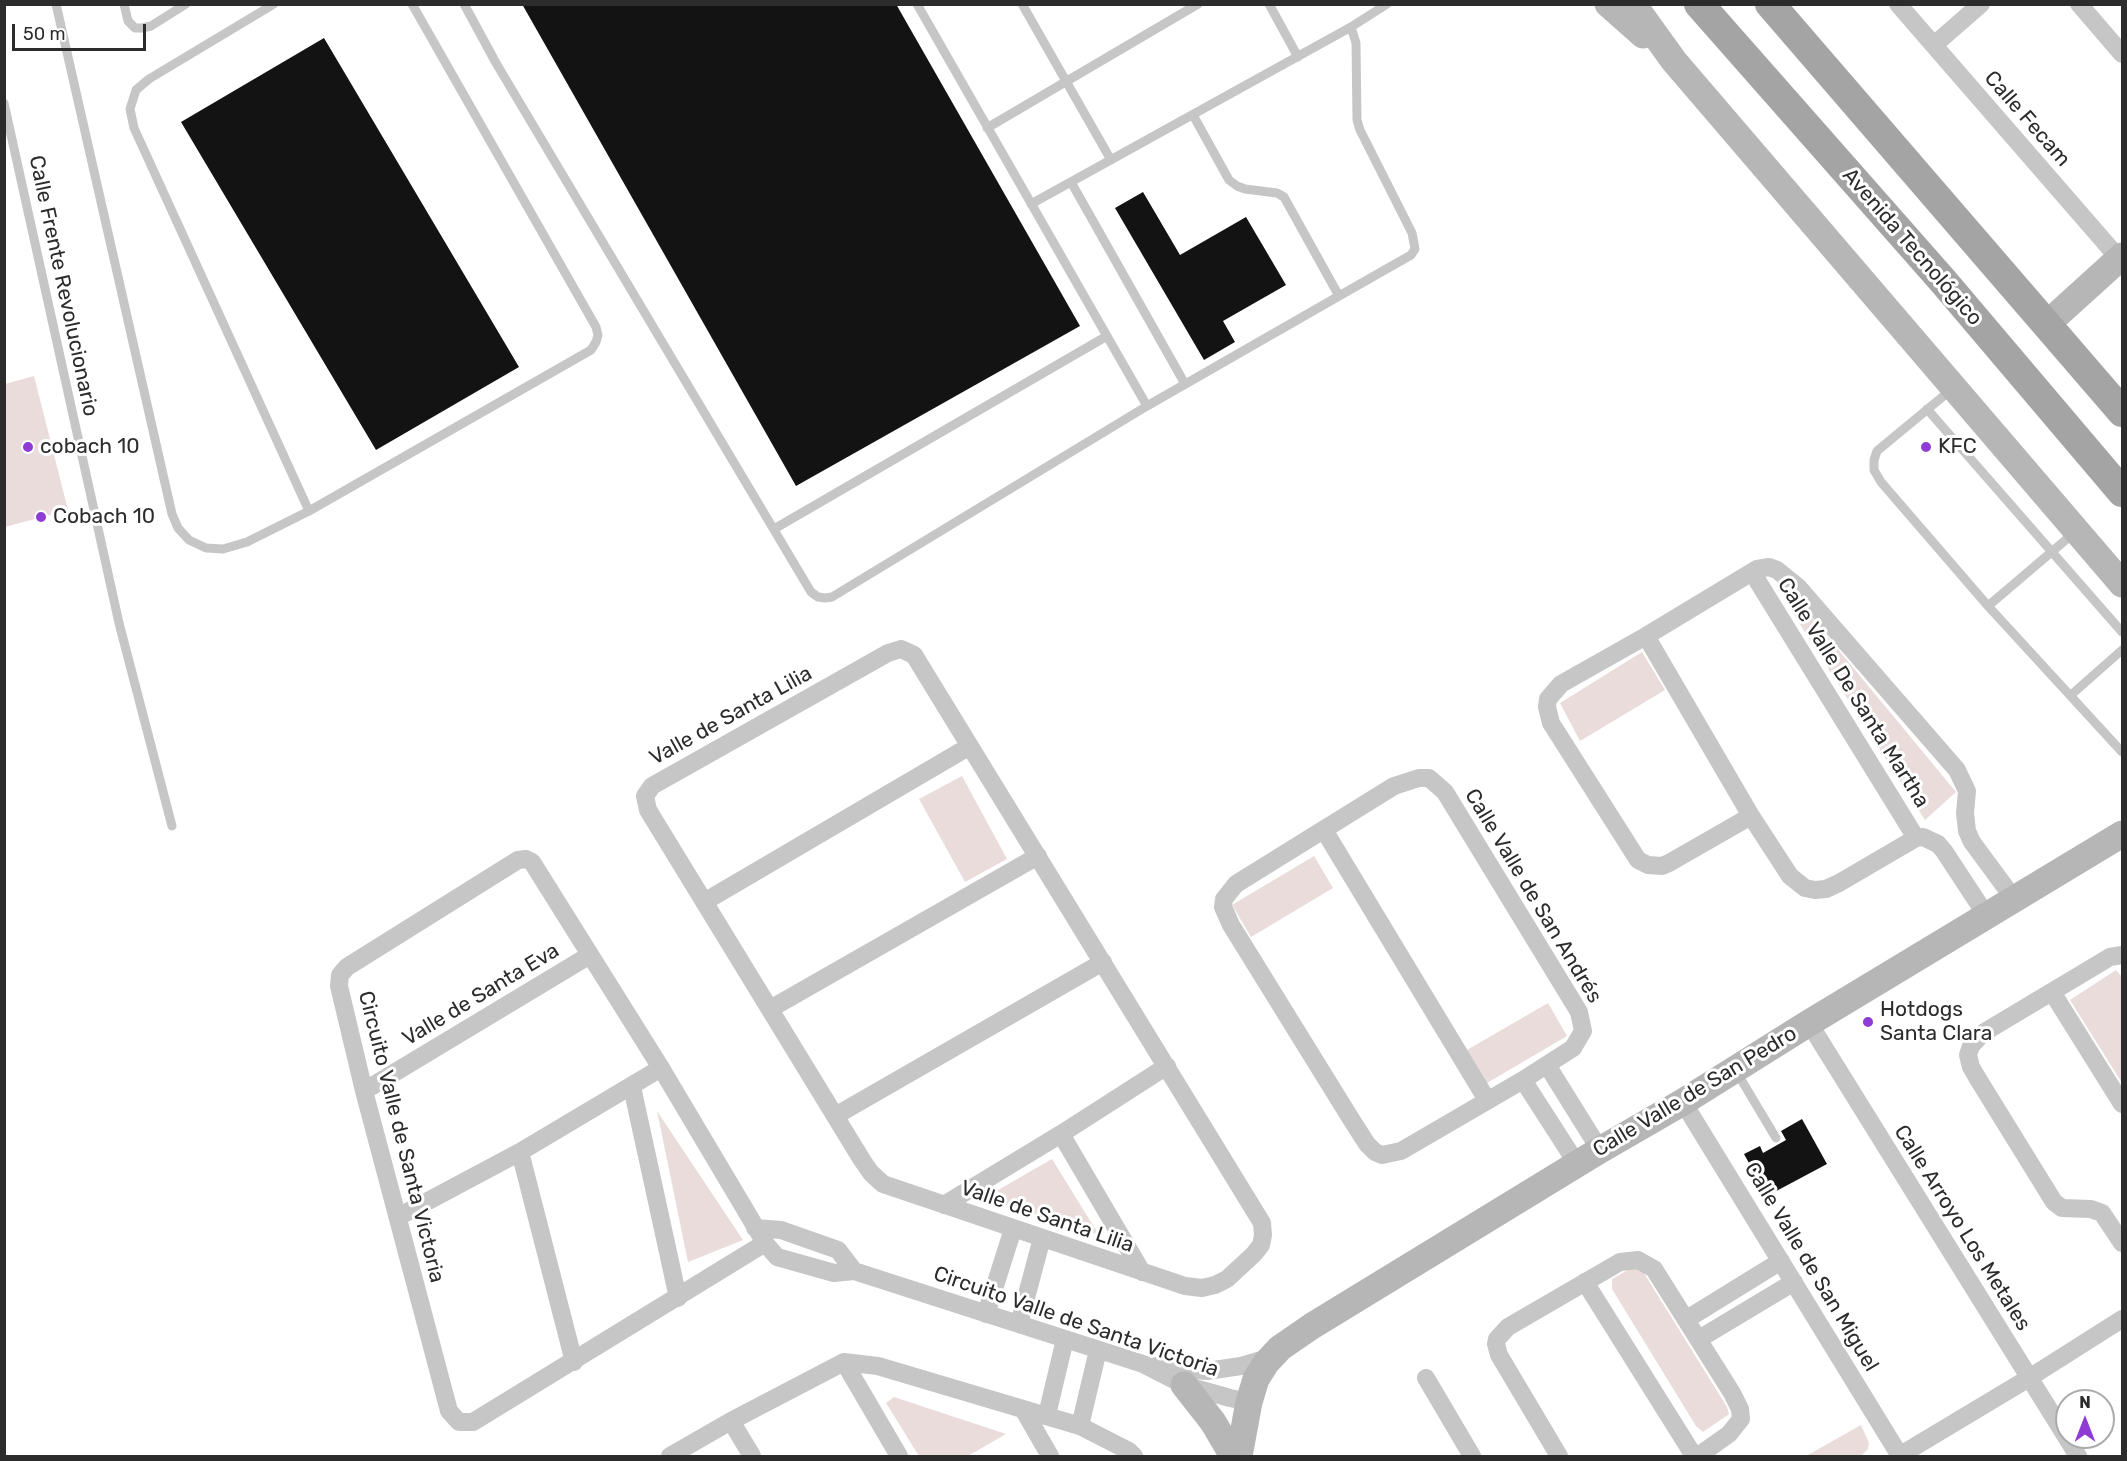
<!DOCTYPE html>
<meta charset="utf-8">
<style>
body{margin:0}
#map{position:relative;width:2127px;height:1461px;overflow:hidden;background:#fff;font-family:Rubik,sans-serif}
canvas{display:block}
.frame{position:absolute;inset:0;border:6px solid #2c2c2c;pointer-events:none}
.north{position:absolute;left:2055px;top:1389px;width:60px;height:60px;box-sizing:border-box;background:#fff;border:2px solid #ababab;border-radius:50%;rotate:0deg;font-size:16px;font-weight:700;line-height:24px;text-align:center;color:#2c2c2c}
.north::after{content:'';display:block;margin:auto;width:21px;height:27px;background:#8f3cd6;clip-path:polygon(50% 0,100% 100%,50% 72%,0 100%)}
.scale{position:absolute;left:12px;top:24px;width:134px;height:27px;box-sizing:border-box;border:3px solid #2c2c2c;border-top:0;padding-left:8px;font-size:18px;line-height:21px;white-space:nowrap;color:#2c2c2c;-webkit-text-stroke:4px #fff;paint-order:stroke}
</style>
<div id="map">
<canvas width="2127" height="1461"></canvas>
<div class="frame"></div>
<div class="north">N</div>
<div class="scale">50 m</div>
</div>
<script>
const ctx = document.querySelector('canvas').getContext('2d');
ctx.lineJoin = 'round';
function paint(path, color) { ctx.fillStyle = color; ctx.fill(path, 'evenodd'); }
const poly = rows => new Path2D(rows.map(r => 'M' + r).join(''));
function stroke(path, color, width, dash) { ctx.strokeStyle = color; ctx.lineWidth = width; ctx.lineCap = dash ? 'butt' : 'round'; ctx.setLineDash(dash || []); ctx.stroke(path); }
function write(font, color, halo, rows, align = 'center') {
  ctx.font = font + ' Rubik,sans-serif'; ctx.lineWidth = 6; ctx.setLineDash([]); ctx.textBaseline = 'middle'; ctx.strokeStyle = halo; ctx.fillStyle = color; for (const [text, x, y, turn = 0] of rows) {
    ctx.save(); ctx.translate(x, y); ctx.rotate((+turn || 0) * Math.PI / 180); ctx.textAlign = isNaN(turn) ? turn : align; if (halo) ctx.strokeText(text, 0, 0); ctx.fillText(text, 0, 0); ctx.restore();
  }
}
paint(poly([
 [34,376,68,510,5,527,5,384],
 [1803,607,1956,792,1925,820,1794,615],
 [1642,652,1665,690,1580,741,1560,703],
 [962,776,1007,859,965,882,919,799],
 [1314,856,1333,888,1251,937,1232,905],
 [2116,970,2122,977,2122,1083,2070,1000],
 [1548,1003,1567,1036,1487,1083,1467,1050],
 [657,1111,743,1240,688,1262],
 [1052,1159,1099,1235,984,1198],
 [1633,1267,1642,1270,1727,1407,1729,1414,1703,1432,1696,1426,1612,1289,1612,1279],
 [894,1397,1006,1434,968,1456,919,1456,886,1403],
 [1861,1425,1869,1443,1868,1449,1861,1456,1806,1456]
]), '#e9dcdb');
paint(poly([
 [522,4,896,4,1080,326,796,486],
 [324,38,519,367,376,450,181,122],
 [1143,192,1180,255,1246,217,1286,285,1223,321,1235,342,1204,360,1115,208],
 [1802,1119,1827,1164,1767,1196,1744,1154,1760,1146,1763,1153,1786,1140,1781,1131]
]), '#131313');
stroke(poly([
 [56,4,172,514,178,528,189,540,206,548,223,549,247,542,309,511,591,350,596,342,598,335,596,327,412,4],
 [124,4,128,21,135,28,142,28,151,26,186,4],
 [274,4,149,79,136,90,130,109,134,128,309,511],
 [464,4,496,63,811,592,818,597,825,598,832,597,1147,406,1339,296,1284,197,1277,193,1245,189,1237,186,1229,180,1193,115],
 [917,4,1147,406],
 [1022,4,1111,160],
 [1269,4,1298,57],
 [4,103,119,623,172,826],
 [987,128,1198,4],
 [1071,182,1185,384],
 [1031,204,1351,27,1387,4],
 [1339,296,1411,255,1415,249,1412,233,1360,130,1357,120,1356,43,1351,27],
 [1952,389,1877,451,1874,460,1874,470,1881,482,1988,606,2122,752],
 [1927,409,2122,632],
 [774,529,1107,336],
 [1988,606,2075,532],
 [2071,695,2122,650],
 [1736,1071,1776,1138]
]), '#c6c6c6', 9);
stroke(poly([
 [1898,4,2122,262],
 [2079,4,2122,54],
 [1934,45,1981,4],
 [1752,572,1916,838],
 [1646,636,1751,816],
 [901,649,914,655,1262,1223,1263,1235,1261,1245,1254,1254,1227,1279,1215,1285,1202,1288,1185,1286,883,1184,871,1173,862,1160,648,810,645,796,652,786,888,653,901,649],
 [1419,778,1429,778,1445,792,1579,1012,1583,1031,1573,1048,1523,1080,1401,1151,1382,1155,1375,1152,1367,1144,1351,1119,1231,925,1223,907,1224,899,1236,884,1394,786,1419,778],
 [1324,830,1487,1100],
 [704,902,970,746],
 [1986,915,1944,851,1938,844,1923,837,1916,838,1839,883,1826,889,1815,890,1805,888,1790,876,1751,816,1669,863,1662,866,1648,865,1638,860,1551,723,1547,707,1548,699,1561,684,1646,636,1757,569,1769,567,1777,570,1798,587,1957,770,1967,791,1965,813,1967,831,1972,842,2014,899],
 [2122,955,2110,957,1983,1033,1971,1046,1968,1055,1971,1067,1978,1079,2054,1202,2062,1208,2091,1209,2102,1213,2122,1243],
 [2052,992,2122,1104],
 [770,1009,1038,856],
 [1809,1023,2078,1456],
 [1547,1065,1600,1150],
 [1523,1080,1577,1164],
 [632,1087,678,1298],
 [364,1091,590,955],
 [1683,1102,1900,1456],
 [835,1116,1103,962],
 [1061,1134,1142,1272],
 [520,1152,574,1362],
 [944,1205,1061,1134,1167,1066],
 [398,1217,520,1152,661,1068],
 [755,1228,781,1230,838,1250,854,1271],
 [765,1243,473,1422,459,1422,449,1411,364,1091,339,986,340,975,347,967,518,860,526,859,532,862,661,1068,765,1243,777,1257,834,1273,854,1271,1143,1364,1184,1385,1230,1398,1249,1402],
 [1585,1282,1694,1456],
 [986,1314,1013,1229],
 [1687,1319,1781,1261],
 [1019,1324,1042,1238],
 [1699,1339,1794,1282],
 [844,1362,899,1456],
 [1156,1366,1207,1371,1241,1366,1272,1357],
 [1426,1378,1472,1456],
 [1023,1409,1050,1456],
 [1047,1415,1065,1339],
 [731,1421,752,1456],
 [1080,1426,1098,1350],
 [670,1456,731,1421,844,1362,878,1366,1080,1426,1129,1451,1134,1456],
 [1559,1456,1499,1355,1496,1344,1497,1339,1508,1327,1620,1262,1638,1260,1654,1269,1732,1393,1740,1409,1741,1419,1729,1434,1698,1456],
 [1899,1456,2029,1378,2122,1319]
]), '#c6c6c6', 18);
stroke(poly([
 [1608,4,1643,35],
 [1633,4,1674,61,2122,584],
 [2047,324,2122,256],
 [1184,1385,1213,1422,1233,1456],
 [1239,1456,1249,1402,1256,1379,1266,1363,1280,1348,1312,1326,1600,1150,1683,1102,1809,1023,2122,834]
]), '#b6b6b6', 27);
stroke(poly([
 [1699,4,1943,281,2122,492],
 [1770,4,2122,412]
]), '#a4a4a4', 30);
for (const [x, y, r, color] of [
 [28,447,6,"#8f3cd6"],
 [1926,447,6,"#8f3cd6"],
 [41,517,6,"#8f3cd6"],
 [1868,1022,6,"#8f3cd6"]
]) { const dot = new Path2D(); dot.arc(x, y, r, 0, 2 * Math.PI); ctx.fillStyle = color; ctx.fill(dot); stroke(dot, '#fff', 2); }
write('21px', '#2c2c2c', '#fff', [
 ["Calle Fecam",2027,119,49],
 ["Avenida Tecnológico",1912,247,49],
 ["Calle Frente Revolucionario",63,286,78],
 ["Calle Valle De Santa Martha",1853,693,58],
 ["Valle de Santa Lilia",731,716,-29],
 ["Calle Valle de San Andrés",1533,896,59],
 ["Valle de Santa Eva",481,995,-31],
 ["Calle Valle de San Pedro",1695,1092,-31],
 ["Circuito Valle de Santa Victoria",401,1137,76],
 ["Valle de Santa Lilia",1047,1217,19],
 ["Calle Arroyo Los Metales",1962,1228,58],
 ["Calle Valle de San Miguel",1811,1267,59],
 ["Circuito Valle de Santa Victoria",1076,1322,19]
]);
write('21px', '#2c2c2c', '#fff', [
 ["cobach 10",40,447],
 ["KFC",1938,447],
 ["Cobach 10",53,517],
 ["Hotdogs",1880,1010],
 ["Santa Clara",1880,1034]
], 'left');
</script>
